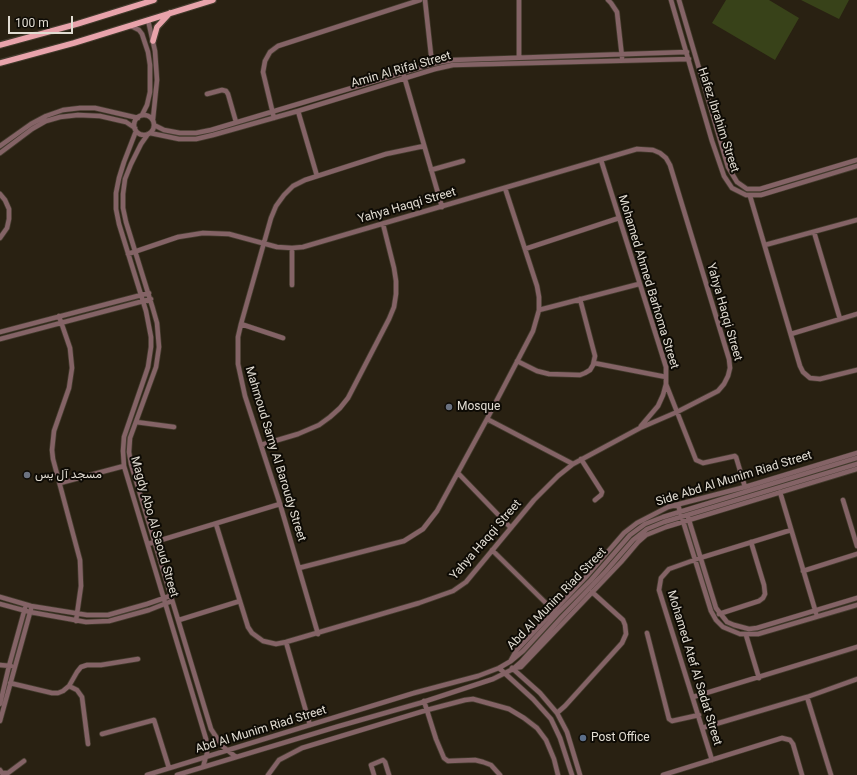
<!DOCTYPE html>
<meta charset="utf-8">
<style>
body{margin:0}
#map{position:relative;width:857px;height:775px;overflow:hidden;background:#292112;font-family:Roboto,sans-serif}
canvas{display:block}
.scale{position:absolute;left:8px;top:16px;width:65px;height:18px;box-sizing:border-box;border:2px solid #e1dcd2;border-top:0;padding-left:5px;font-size:12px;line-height:14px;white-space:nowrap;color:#e1dcd2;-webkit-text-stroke:3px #0e0b05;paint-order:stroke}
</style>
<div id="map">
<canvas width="857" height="775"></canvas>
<div class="scale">100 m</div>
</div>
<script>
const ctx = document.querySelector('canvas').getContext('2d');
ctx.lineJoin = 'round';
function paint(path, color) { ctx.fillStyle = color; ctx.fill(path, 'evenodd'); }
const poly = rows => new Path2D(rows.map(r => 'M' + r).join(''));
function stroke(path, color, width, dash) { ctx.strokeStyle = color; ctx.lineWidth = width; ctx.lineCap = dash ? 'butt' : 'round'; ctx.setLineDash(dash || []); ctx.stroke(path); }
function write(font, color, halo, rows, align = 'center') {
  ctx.font = font + ' Roboto,Vazirmatn,sans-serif'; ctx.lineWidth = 4; ctx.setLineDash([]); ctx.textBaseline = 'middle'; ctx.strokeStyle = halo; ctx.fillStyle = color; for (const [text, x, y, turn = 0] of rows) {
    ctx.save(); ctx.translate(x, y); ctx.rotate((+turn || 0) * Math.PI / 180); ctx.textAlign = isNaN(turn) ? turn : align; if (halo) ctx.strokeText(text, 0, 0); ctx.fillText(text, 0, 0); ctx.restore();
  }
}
paint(poly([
 [726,0,769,0,799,18,775,60,712,23],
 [801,0,849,0,839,19]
]), '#384219');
const minor = poly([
 [425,0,432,64],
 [608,0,611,3,617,12,622,57],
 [671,0,712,141,724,176,732,188,746,195,761,195,857,166],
 [679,0,728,167,737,182,747,189,760,189,857,160],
 [148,20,155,51,157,80,153,119],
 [131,26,139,30,142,34,148,52,150,65,150,92,147,105,142,115],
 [519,57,519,0],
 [404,76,442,207],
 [207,94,222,90,226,91,228,94,236,122],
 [298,111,317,176],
 '134 125a10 10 0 1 1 20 0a10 10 0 1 1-20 0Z',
 [274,118,263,72,265,61,270,52,278,46,420,0],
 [154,125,164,130,180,133,196,133,211,130,432,64,453,60,687,52],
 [136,131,124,162,119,178,116,193,116,209,119,224,146,311,151,337,151,347,148,367,145,376,124,437,123,451,124,466,206,739,207,753,203,767],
 [150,133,179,139,196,139,213,135,298,111,435,69,453,65,689,59],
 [148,134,141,144,131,164,125,179,123,194,123,208,126,222,153,309,157,323,159,347,156,367,130,438,129,452,131,464,211,729,222,746,236,757],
 [0,146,31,124,46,116,63,110,80,108,95,108,138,118],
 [0,153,32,129,46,121,60,117,78,115,100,116,126,122,135,128],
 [601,160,666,367,666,384,663,395,658,406,641,426],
 [431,170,463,161],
 [0,194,5,200,9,209,9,219,7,228,0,238],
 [750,196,800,366,803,372,810,378,820,379,857,370],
 [814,232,840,319],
 [765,245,857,220],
 [292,248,292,285],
 [525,249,619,218],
 [128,254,178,237,203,233,229,234,277,247,292,248,303,247,637,149,653,150,660,153,666,158,670,165,729,359,730,368,728,376,724,384,718,391,677,412,640,428,573,464,558,476,534,500,466,582,453,591,419,603,286,642,276,644,263,641,252,633,248,627,216,524],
 [539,310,639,284],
 [59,316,70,348,72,368,69,388,54,431,52,450,53,459,80,560,81,586,76,621],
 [241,324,283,338],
 [0,332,149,293],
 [791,334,857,314],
 [0,339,151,299],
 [517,361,537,371,549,374,580,375,585,373,590,370,593,365,595,356,580,299],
 [594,363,666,377],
 [666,384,696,460,703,463,735,456,736,457,745,487],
 [487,419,573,464],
 [136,422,174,427],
 [261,445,298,434,319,425,330,417,340,408,348,398,389,319,394,307,396,294,396,281,394,268,383,224],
 [581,459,602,492,601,495,595,500],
 [458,473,511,528],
 [60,483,124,466],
 [780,492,816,613],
 [843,500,857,546],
 [678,505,711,611,716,620,723,627,740,634,758,634,857,605],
 [688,517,716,608,727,622,734,625,749,629,757,628,857,598],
 [148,544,280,504],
 [492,550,555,612],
 [299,568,404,541,423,529,437,511,487,419,533,331,539,310,539,297,537,286,505,188],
 [803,571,857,554],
 [0,597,31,606,87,615,108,615,147,604,170,596],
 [0,604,30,612,86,622,109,621,149,610,172,601],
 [719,614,759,601,763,598,765,594,764,585,751,542],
 [179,620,240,601],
 [647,633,669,719,672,721,699,715],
 [318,634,280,504,245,396,238,364,238,337,241,324,271,218,276,206,284,195,293,186,305,180,386,154,424,146],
 [746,635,759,678],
 [286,642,310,725],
 [511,660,516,651,586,577,624,533,637,523,668,507,745,487,857,453],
 [0,665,11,666],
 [499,668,533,699,551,719,560,738,572,775],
 [512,668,540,693,557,713,567,732,580,775],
 [513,668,521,667,621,562,638,542,646,535,666,527,857,469],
 [10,683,52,693,58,693,63,691,69,686,77,672,81,667,87,665,101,665,138,659],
 [69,686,77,690,82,697,88,744],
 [693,697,857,647],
 [807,697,831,775],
 [424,701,436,739,444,758,448,761,475,760,483,762,491,765,500,775],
 [0,704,9,666,25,608],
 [557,713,565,706,622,643,626,634,625,625,623,620,592,592],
 [0,721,31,609],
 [702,728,807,697,857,679],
 [102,734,154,720,169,768],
 [712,760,659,590,661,578,669,569,700,558,791,530],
 [0,770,2,773,8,773,24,761],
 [147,775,414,693,478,676,499,668,511,661,523,651,557,614,591,580,630,535,645,524,663,517,857,458],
 [177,775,336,727,420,703,493,679,513,669,521,662,561,618,606,571,633,540,647,529,664,522,857,464],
 [268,775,279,760,302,748,427,710,465,700,473,699,509,709,524,718,537,728,546,740,554,759,558,775],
 [374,775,371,765,383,760,385,762,389,775],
 [663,775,782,738,790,740,793,744,802,775]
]);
const major = poly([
 [153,41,157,27,170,13],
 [0,45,77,24,154,0],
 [0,63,74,43,213,0]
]);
stroke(minor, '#433b2d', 6);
stroke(major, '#433b2d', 8);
stroke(minor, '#846366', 4.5);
stroke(major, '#e8a3ab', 5.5);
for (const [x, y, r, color] of [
 [449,407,4,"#6b7280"],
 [27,475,4,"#6b7280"],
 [583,738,4,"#5c6f8a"]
]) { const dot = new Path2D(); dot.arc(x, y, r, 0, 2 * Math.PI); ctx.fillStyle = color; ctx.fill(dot); stroke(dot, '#0e0b05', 1.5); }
write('12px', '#e1dcd2', '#0e0b05', [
 ["Amin Al Rifai Street",401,70,-16],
 ["Hafez Ibrahim Street",718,120,72],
 ["Yahya Haqqi Street",407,206,-16],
 ["Mohamed Ahmed Barhoma Street",648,282,73],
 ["Yahya Haqqi Street",724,312,74],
 ["Mahmoud Samy Al Baroudy Street",275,454,73],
 ["Side Abd Al Munim Riad Street",734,479,-17],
 ["Magdy Abo Al Saoud Street",154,527,74],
 ["Yahya Haqqi Street",486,540,-49],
 ["Abd Al Munim Riad Street",557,599,-46],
 ["Mohamed Atef Al Sadat Street",694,668,73],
 ["Abd Al Munim Riad Street",261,730,-17]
]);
write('12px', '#e1dcd2', '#0e0b05', [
 ["Mosque",457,407],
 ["مسجد آل يس",35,475],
 ["Post Office",591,738]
], 'left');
</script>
